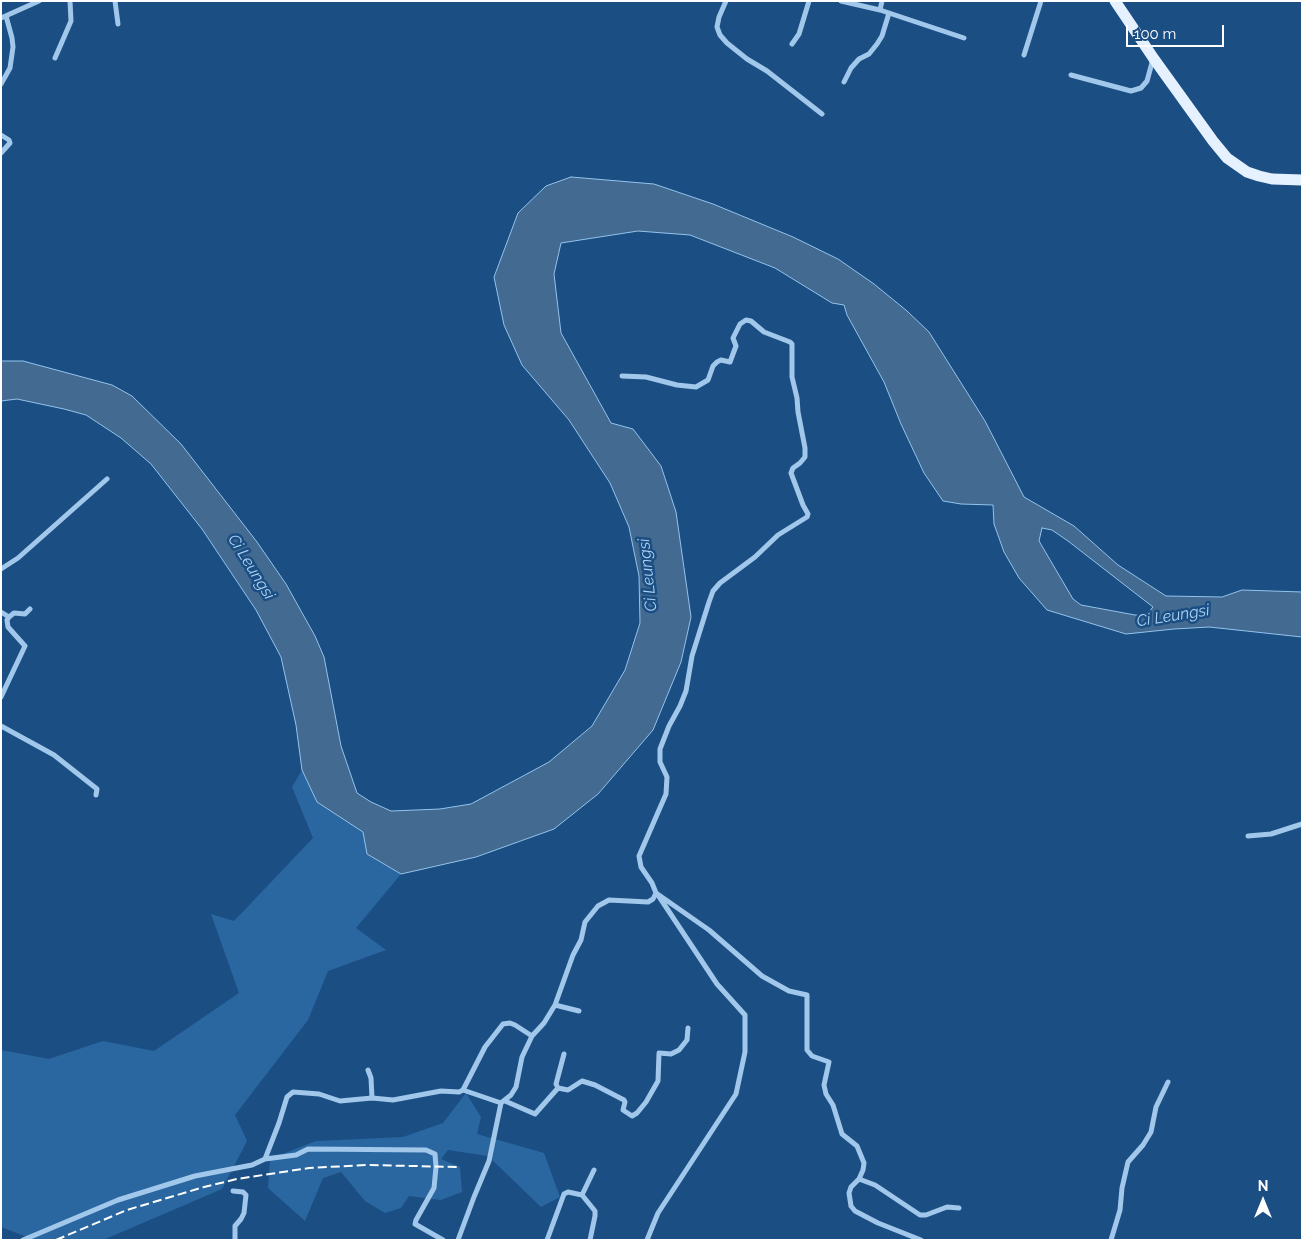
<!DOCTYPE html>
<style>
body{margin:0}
#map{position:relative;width:1303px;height:1241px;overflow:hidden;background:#1b4f84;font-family:Raleway,sans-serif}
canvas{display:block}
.frame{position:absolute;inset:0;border:2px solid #fff;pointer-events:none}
.north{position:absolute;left:1238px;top:1176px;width:50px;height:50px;-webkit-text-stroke:4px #1b4f84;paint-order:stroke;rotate:0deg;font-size:14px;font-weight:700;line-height:20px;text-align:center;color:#fff}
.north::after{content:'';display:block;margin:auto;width:18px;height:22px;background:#fff;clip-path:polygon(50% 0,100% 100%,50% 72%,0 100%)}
.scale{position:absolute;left:1126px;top:25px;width:98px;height:22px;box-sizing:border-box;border:2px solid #fff;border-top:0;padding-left:6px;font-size:15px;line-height:18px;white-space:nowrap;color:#fff;-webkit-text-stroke:4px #1b4f84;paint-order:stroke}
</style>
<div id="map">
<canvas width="1303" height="1241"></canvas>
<div class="frame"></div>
<div class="north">N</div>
<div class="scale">100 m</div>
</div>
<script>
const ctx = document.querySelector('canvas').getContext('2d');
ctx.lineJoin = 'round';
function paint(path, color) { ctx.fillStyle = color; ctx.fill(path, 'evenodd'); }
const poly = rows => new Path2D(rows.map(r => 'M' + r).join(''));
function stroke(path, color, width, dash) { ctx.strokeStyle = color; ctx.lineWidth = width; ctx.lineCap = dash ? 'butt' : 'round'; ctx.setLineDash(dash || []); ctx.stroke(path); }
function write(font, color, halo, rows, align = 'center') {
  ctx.font = font + ' Raleway,sans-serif'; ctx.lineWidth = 5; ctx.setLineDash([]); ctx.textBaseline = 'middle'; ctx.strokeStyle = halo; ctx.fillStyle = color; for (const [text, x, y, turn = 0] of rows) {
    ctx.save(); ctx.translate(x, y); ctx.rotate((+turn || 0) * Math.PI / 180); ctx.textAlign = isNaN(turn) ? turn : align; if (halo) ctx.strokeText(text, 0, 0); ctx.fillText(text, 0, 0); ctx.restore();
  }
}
paint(poly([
 [302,770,317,802,363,832,367,854,401,874,356,928,386,950,328,971,308,1020,235,1115,247,1141,222,1189,103,1240,35,1240,1,1227,1,1050,49,1059,103,1041,154,1051,239,993,211,914,234,921,313,838,292,787],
 [466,1093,481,1117,477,1134,544,1153,560,1197,541,1207,488,1156,448,1150,441,1159,460,1167,462,1192,441,1200,409,1196,401,1208,385,1213,365,1201,341,1172,323,1178,305,1221,268,1188,270,1159,316,1141,403,1137,443,1123]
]), '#2a67a1');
const water = poly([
 [571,177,654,184,713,204,793,237,838,259,874,284,907,311,929,332,985,421,1024,497,1074,526,1118,565,1166,596,1222,597,1242,590,1302,592,1302,637,1209,627,1174,629,1126,634,1047,610,1019,578,1004,552,994,524,993,505,961,504,943,501,924,473,901,424,884,382,847,315,844,305,832,303,775,268,690,235,638,231,561,243,554,274,561,333,611,423,633,429,661,466,676,512,691,617,681,662,653,730,598,794,554,829,476,857,401,874,367,854,363,832,317,802,302,770,296,725,281,657,256,610,202,529,151,464,121,438,86,415,64,409,17,399,1,401,1,361,23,361,112,385,132,396,181,444,257,542,286,584,315,636,324,657,341,746,357,793,371,802,391,811,440,809,471,804,549,762,592,726,625,670,640,623,639,576,629,527,610,483,569,420,522,365,504,325,494,277,518,213,546,186,571,177],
 [1042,528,1052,530,1068,541,1153,607,1146,615,1135,615,1081,605,1073,599,1039,541,1042,528]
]);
paint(water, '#436a90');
stroke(water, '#93c3ed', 1);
stroke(poly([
 [115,1,118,24],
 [726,1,719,17,717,27,720,35,727,43,747,59,767,71,822,114],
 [841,1,880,10,964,38],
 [880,10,882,1],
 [1,18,39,1],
 [792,44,799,34,809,1],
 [1024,55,1041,1],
 [55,58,71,21,70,1],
 [1071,75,1131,91,1141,88,1147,81,1153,59],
 [844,82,851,68,859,59,869,54,877,44,882,36,889,13],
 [1,84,10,68,13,47,12,38,6,16],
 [1,135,9,140,10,143,1,153],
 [1,569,18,558,107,479],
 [1,612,9,617,14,613,25,614,30,609],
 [1,697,25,646,8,627,7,620,9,617],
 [1,726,54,755,97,789,96,795],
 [1248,836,1271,834,1302,824],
 [656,893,709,930,762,976,789,991,807,995,807,1050,812,1056,829,1062,824,1085,826,1094,833,1105,842,1134,857,1146,864,1163,863,1170,859,1179,851,1187,849,1193,851,1206,855,1211,878,1223,921,1240],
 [555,1005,579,1011],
 [368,1070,371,1078,372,1098],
 [558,1088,556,1084,564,1054],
 [463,1090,501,1103],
 [505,1101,535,1114,558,1088,568,1090,582,1081,595,1085,624,1100,625,1102,623,1110,632,1116,637,1113,646,1102,658,1081,659,1053,671,1054,679,1050,687,1040,688,1028],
 [265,1159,296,1155,308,1149,426,1150,435,1154,436,1167,434,1188,416,1220,415,1224,443,1240],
 [859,1179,875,1185,920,1215,926,1215,947,1207,959,1208],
 [233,1191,243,1192,246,1195,244,1213,241,1219,235,1226,235,1240],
 [23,1240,118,1200,195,1176,252,1165,265,1159,279,1123,287,1097,293,1092,319,1094,340,1101,372,1098,393,1100,441,1091,459,1092,463,1090,485,1047,503,1024,510,1023,515,1025,532,1036,544,1023,555,1005,573,955,581,940,585,922,598,906,609,900,648,902,653,899,656,893,652,883,641,867,639,856,666,794,667,777,660,762,660,749,669,726,680,706,686,691,692,656,709,602,713,591,720,583,755,557,778,535,807,517,808,514,803,505,791,473,793,468,800,463,805,457,805,448,798,412,797,398,792,377,792,344,790,342,764,332,751,321,746,320,740,324,733,338,736,346,730,362,721,360,717,362,713,366,708,380,696,387,677,385,646,377,622,376],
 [458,1240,474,1197,489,1161,501,1103,511,1095,516,1087,522,1057,532,1036],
 [547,1240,564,1194,568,1192,582,1195],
 [590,1240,595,1216,595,1211,582,1195,594,1170],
 [647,1240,658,1213,736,1094,745,1052,745,1015,717,984,658,895],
 [1111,1240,1120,1210,1122,1188,1128,1162,1143,1145,1151,1132,1156,1107,1168,1082]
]), '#a1c7eb', 5);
stroke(poly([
 [1115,1,1154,59,1213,141,1227,158,1247,172,1259,176,1272,179,1302,180]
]), '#e5f1ff', 11);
stroke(poly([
 [56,1240,127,1210,204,1187,237,1179,309,1168,366,1165,460,1167]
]), '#fff', 2, [9, 4]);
write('italic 16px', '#acd1f3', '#1b4f84', [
 ["Ci Leungsi",251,567,58],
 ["Ci Leungsi",648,575,-96],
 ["Ci Leungsi",1173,616,-9]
]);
</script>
